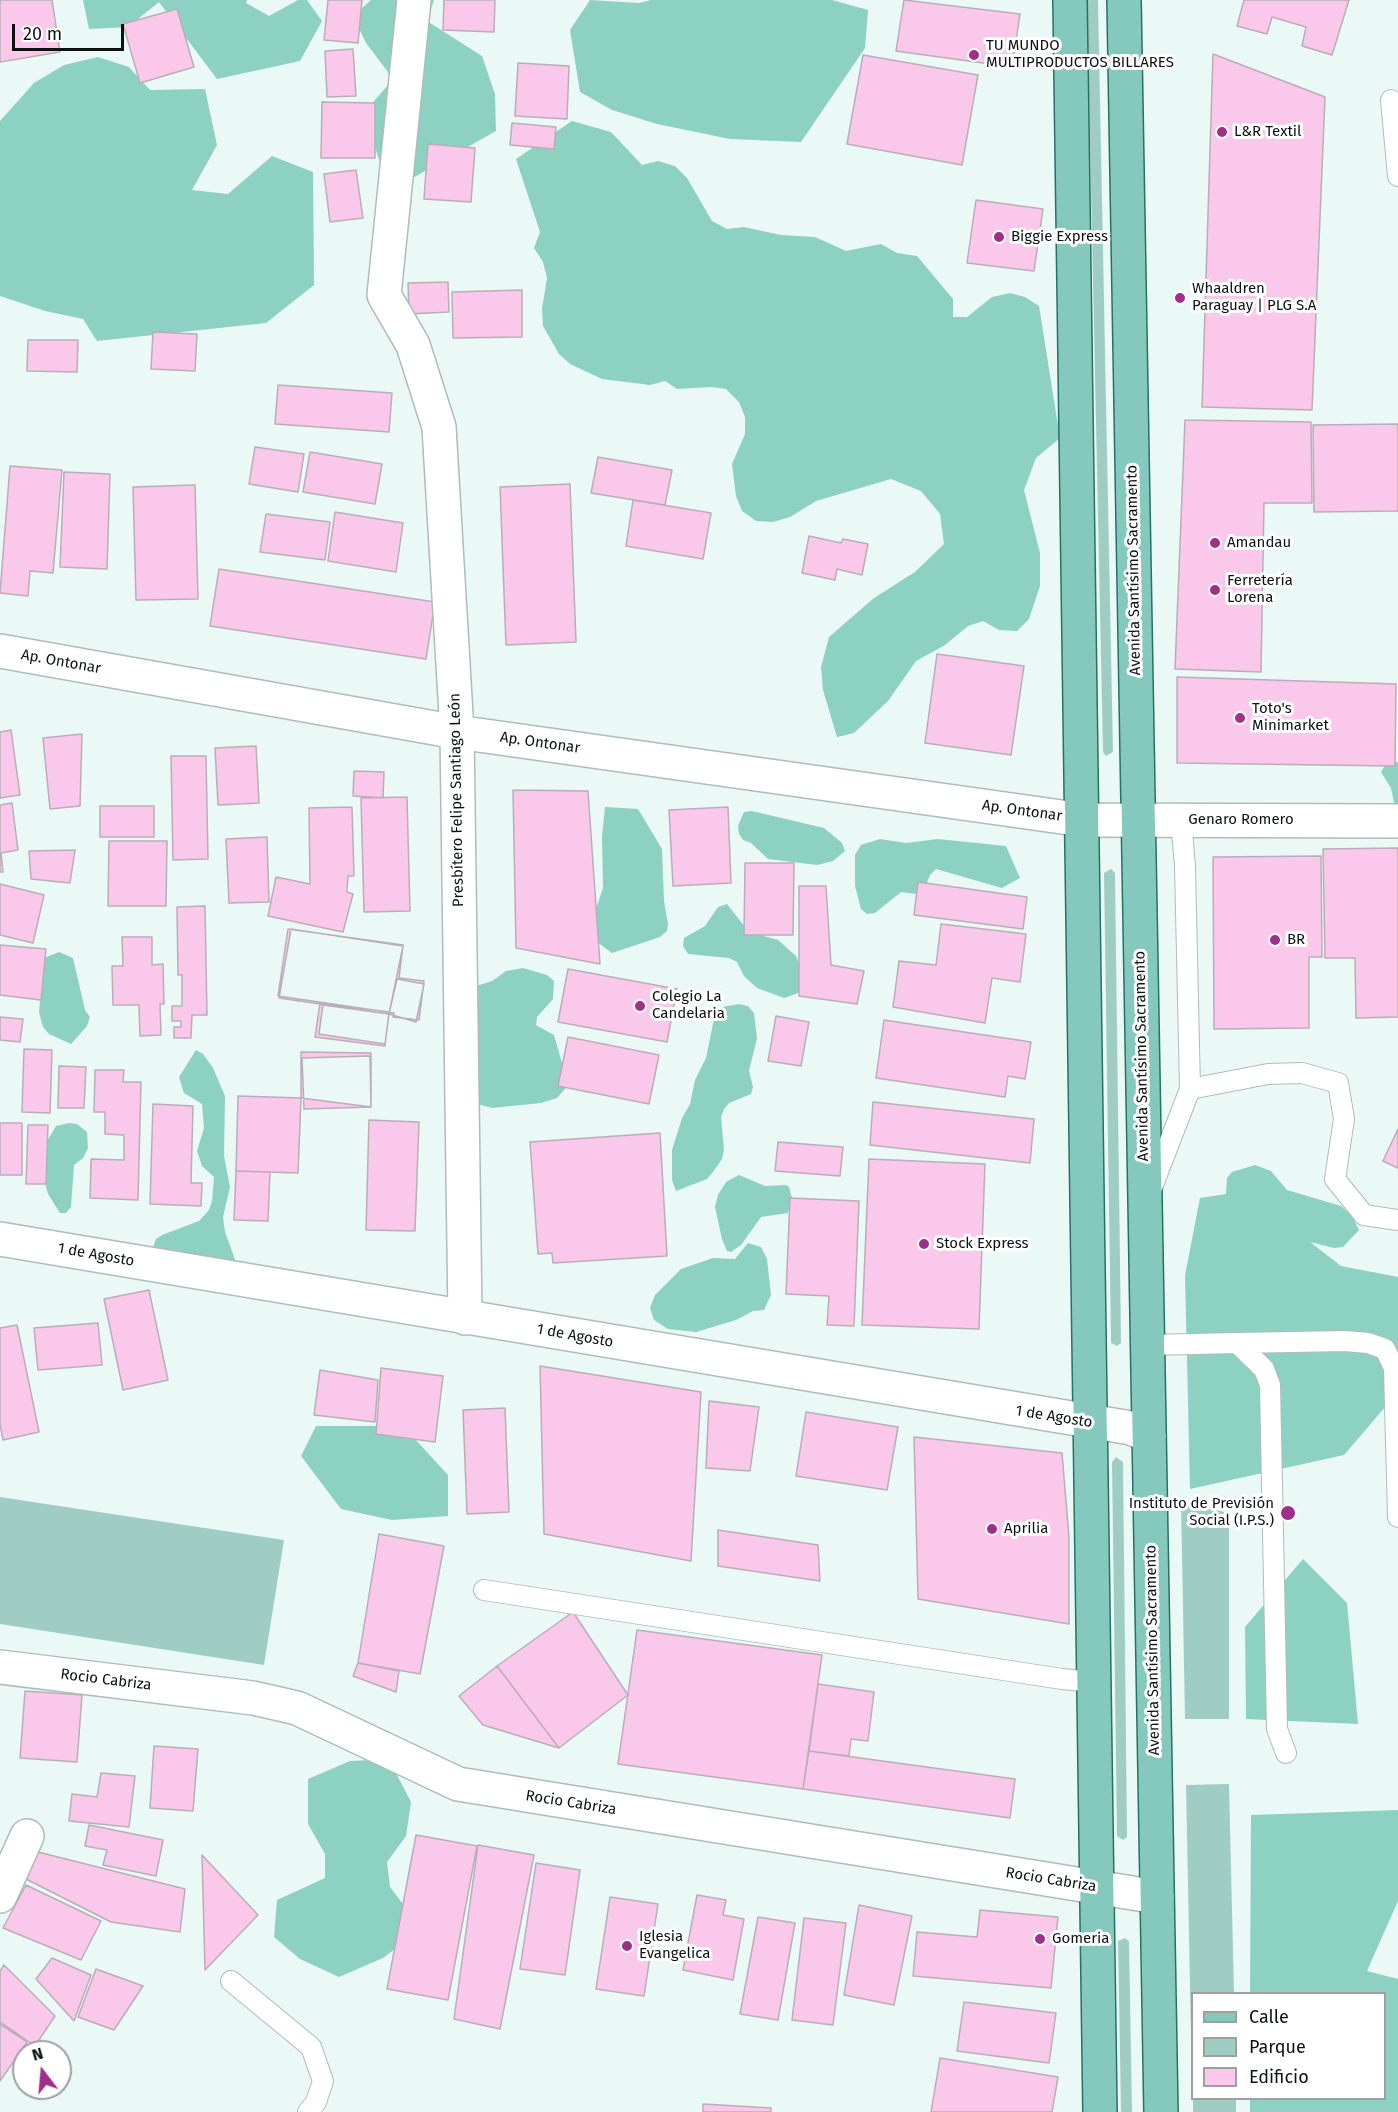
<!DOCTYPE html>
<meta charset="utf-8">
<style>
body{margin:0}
#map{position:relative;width:1398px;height:2112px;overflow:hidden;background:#eaf9f6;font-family:"Fira Sans",sans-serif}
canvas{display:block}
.legend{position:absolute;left:1191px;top:1992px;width:195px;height:108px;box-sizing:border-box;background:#fff;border:2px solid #9ea09f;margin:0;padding:8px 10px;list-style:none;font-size:18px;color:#0d1210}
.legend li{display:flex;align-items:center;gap:12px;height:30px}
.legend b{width:30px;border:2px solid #9ea09f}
.north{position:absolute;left:12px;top:2040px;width:60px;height:60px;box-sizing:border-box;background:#fff;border:2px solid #9ea09f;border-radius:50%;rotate:344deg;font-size:16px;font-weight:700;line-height:24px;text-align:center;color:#0d1210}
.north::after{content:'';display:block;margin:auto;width:21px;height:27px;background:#a12e89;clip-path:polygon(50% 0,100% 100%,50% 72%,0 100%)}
.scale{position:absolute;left:12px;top:24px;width:112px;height:27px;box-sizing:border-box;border:3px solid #0d1210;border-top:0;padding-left:8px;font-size:18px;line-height:21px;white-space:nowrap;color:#0d1210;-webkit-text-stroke:4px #fff;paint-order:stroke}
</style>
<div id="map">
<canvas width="1398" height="2112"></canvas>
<ul class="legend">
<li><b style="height:8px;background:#85c9be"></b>Calle</li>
<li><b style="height:16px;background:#a0cdc3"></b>Parque</li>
<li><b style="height:16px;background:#fac8eb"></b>Edificio</li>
</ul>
<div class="north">N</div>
<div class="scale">20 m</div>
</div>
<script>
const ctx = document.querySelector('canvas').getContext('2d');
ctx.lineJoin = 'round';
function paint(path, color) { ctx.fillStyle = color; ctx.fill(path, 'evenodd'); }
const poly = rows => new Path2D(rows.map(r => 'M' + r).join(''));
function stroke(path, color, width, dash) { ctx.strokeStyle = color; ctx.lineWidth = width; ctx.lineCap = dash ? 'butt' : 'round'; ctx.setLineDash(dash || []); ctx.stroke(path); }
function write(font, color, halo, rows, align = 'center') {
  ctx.font = font + ' "Fira Sans",sans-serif'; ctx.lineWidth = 6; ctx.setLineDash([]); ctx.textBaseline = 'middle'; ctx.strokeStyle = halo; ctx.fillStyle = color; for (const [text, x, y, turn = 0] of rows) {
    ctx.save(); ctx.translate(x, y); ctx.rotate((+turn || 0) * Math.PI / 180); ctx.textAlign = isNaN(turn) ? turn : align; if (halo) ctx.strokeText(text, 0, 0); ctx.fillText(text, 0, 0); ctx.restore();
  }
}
paint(poly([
 [1087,0,1098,0,1113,752,1106,756,1103,752],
 [1111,869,1115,873,1121,1343,1117,1346,1111,1343,1104,873],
 [1116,1457,1123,1462,1127,1837,1123,1840,1117,1836,1112,1462],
 [0,1497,284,1540,264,1665,0,1624],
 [1181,1502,1229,1513,1229,1719,1185,1719],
 [1229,1784,1234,1993,1192,1994,1192,2086,1186,1785],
 [1125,1938,1129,1941,1132,2112,1121,2112,1118,1941],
 [1193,2099,1236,2099,1236,2112,1193,2112]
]), '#a0cdc3');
paint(poly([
 [83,0,247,0,246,3,269,16,298,0,307,0,322,21,300,61,217,79,159,2,128,27,89,29],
 [371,0,434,0,427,21,482,56,495,94,496,131,402,184,380,162,363,114,388,85,391,76,366,43,353,16],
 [590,0,639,3,651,0,832,0,868,10,865,48,801,142,730,139,657,124,612,110,580,92,570,30],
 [98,57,129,67,150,90,205,89,217,145,192,190,228,194,272,156,313,172,314,285,266,323,97,341,83,319,45,311,0,296,0,121,34,83,64,65],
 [572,121,611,132,642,165,658,161,675,166,687,178,712,221,727,229,744,227,781,235,815,237,846,251,881,244,897,253,917,256,953,299,953,317,967,317,992,297,1010,293,1025,297,1039,306,1060,438,1036,458,1024,490,1040,553,1040,586,1029,619,1017,631,999,630,983,621,968,626,945,645,916,661,888,701,854,733,837,737,823,690,821,667,829,637,874,598,915,572,944,544,940,514,921,491,891,479,816,501,790,517,773,522,756,521,742,511,736,496,732,464,745,434,745,417,739,402,726,389,711,387,677,389,665,381,650,385,602,379,570,364,559,354,543,326,542,309,547,278,543,262,534,248,540,232,516,159],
 [1387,762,1398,762,1398,809,1395,807,1391,788,1381,772],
 [605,807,638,809,662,849,664,901,668,924,667,931,660,937,612,953,597,942,593,918,603,888,602,837],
 [752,811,824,828,842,843,845,851,833,861,817,865,768,859,751,843,743,840,739,834,738,826,744,812],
 [880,839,906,843,938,839,1006,846,1020,878,1002,888,936,869,930,875,924,890,917,894,901,892,875,913,867,914,861,909,855,886,855,855,861,845],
 [727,904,749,932,778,940,796,956,805,979,805,987,798,993,784,998,757,988,744,976,737,962,729,958,688,954,683,946,684,938,705,926,718,907],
 [59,952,73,958,85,1010,90,1017,87,1026,71,1044,49,1034,43,1027,39,1012,44,958],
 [523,968,547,975,554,981,553,999,537,1017,536,1025,554,1035,564,1070,565,1089,557,1098,541,1103,492,1108,477,1104,463,1071,479,1051,478,1036,471,1033,476,986,492,981,506,971],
 [739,1004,748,1006,754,1013,757,1038,749,1071,753,1087,751,1094,729,1103,724,1109,721,1117,724,1150,722,1159,713,1172,707,1179,676,1191,672,1180,672,1150,682,1118,690,1104,695,1080,706,1058,714,1019,722,1007],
 [196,1050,203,1054,213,1068,225,1096,224,1156,230,1187,223,1217,225,1232,237,1265,155,1254,153,1247,156,1239,162,1235,199,1221,209,1210,212,1201,214,1177,202,1166,197,1151,204,1128,202,1104,184,1093,179,1077],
 [69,1123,77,1124,87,1132,88,1148,83,1158,74,1165,71,1207,66,1213,60,1213,48,1194,44,1179,46,1143,56,1126],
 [1255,1165,1271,1171,1287,1190,1341,1206,1352,1216,1359,1230,1343,1247,1334,1248,1310,1242,1341,1266,1398,1277,1398,1392,1344,1455,1190,1489,1185,1275,1200,1198,1226,1194,1227,1178,1232,1172],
 [739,1175,765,1186,786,1185,789,1187,792,1198,788,1213,761,1217,741,1245,731,1252,727,1251,722,1239,715,1207,718,1195,726,1182],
 [748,1243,761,1247,767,1259,771,1295,764,1310,753,1311,736,1320,696,1332,668,1329,654,1320,650,1308,655,1295,681,1269,713,1258,735,1259],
 [316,1426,403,1426,448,1475,448,1516,392,1520,341,1509,301,1456],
 [1303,1559,1347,1603,1358,1724,1246,1719,1245,1627],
 [371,1760,397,1775,411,1802,406,1836,387,1862,390,1887,409,1912,411,1937,383,1958,339,1977,300,1959,274,1937,277,1900,325,1878,325,1854,308,1824,308,1779,350,1761],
 [1398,1810,1398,1901,1367,1971,1398,1979,1398,2112,1250,2112,1250,2099,1384,2098,1384,1994,1250,1993,1251,1815]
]), '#8dd1c3');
const building = poly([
 [0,0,52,0,60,52,0,62,0,0],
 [328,0,362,0,358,43,324,40,328,0],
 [444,0,495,0,494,32,443,30,444,0],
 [904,0,1020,14,1012,67,896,51,904,0],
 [1244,0,1349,0,1332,55,1302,46,1306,27,1272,17,1267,34,1237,26,1244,0],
 [177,9,194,67,140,83,123,24,177,9],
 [353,49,356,96,327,97,325,51,353,49],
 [1213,54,1325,97,1312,410,1202,407,1213,54],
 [863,55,978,75,962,165,847,144,863,55],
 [518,63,569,66,567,119,515,116,518,63],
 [322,102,375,103,375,158,321,158,322,102],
 [512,123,556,127,554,149,510,145,512,123],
 [428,144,475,148,471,202,424,199,428,144],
 [356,170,363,218,330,222,324,174,356,170],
 [976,200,1043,209,1034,271,967,263,976,200],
 [448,282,449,312,409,314,408,283,448,282],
 [522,290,522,337,453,338,452,292,522,290],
 [153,332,197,334,195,371,151,369,153,332],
 [28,340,78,340,77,372,27,371,28,340],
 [278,385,392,393,389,432,275,424,278,385],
 [1185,420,1311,422,1312,503,1264,503,1261,672,1175,669,1185,420],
 [1398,424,1398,511,1314,512,1313,425,1398,424],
 [255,447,304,454,298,492,249,484,255,447],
 [310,452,382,464,375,504,303,492,310,452],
 [598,457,672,470,665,505,591,493,598,457],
 [10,466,62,470,53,573,30,571,28,596,0,593,10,466],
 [64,472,110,474,107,569,60,567,64,472],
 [570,484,576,642,506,645,500,487,570,484],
 [195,485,198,599,136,600,133,487,195,485],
 [633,500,711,513,703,559,626,546,633,500],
 [335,512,403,523,396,572,328,561,335,512],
 [266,514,330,522,325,560,260,552,266,514],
 [809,536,841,543,843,539,868,544,862,575,837,569,835,580,802,573,809,536],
 [219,569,435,602,426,659,210,626,219,569],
 [937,654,1024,666,1011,755,925,743,937,654],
 [1177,677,1396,684,1395,766,1177,763,1177,677],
 [11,730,20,795,0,798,0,732,11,730],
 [82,734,80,806,50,809,43,738,82,734],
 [256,746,259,803,218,805,215,748,256,746],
 [171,756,206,756,208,859,173,860,171,756],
 [354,771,384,772,383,798,353,796,354,771],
 [513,790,588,791,600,964,516,948,513,790],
 [407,797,410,911,364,912,361,798,407,797],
 [12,803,18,850,1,853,3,872,0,872,0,805,12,803],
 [100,806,154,806,154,837,100,837,100,806],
 [352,807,354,876,348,876,347,892,353,894,343,932,268,916,276,877,310,884,309,808,352,807],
 [728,807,731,883,673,886,669,810,728,807],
 [267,837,269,902,229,903,226,839,267,837],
 [109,841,167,841,166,906,108,906,109,841],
 [1398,848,1398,1017,1356,1018,1355,958,1325,958,1323,849,1398,848],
 [75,850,70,883,31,879,29,851,75,850],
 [1321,856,1322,957,1309,957,1309,1028,1214,1029,1213,857,1321,856],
 [745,863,794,863,793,935,744,935,745,863],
 [918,882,1027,897,1023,929,914,915,918,882],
 [0,884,44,895,33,943,0,935,0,884],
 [799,886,826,886,831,965,864,971,857,1004,799,996,799,886],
 [205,906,207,1015,192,1015,191,1038,174,1038,174,1027,181,1027,181,1021,172,1021,172,1006,182,1006,182,975,178,975,177,907,205,906],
 [941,924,1026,934,1020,982,992,978,985,1023,893,1007,899,961,936,965,941,924],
 [288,929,403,945,399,978,424,981,419,1020,393,1017,394,1013,278,996,288,929],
 [291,929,403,946,389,1014,279,998,291,929],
 [122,937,152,937,152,965,163,964,164,1004,160,1004,161,1035,140,1036,139,1005,113,1005,112,966,123,966,122,937],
 [0,945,46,949,41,1000,0,995,0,945],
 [568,969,677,989,667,1042,558,1022,568,969],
 [397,979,424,984,416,1022,389,1014,397,979],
 [320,1003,389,1012,385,1046,315,1037,320,1003],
 [323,1005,389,1014,385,1044,319,1034,323,1005],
 [776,1016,809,1022,801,1066,768,1061,776,1016],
 [0,1017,23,1019,20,1042,0,1040,0,1017],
 [884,1020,1031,1042,1025,1079,1008,1076,1005,1097,876,1078,884,1020],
 [568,1037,659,1055,649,1104,558,1086,568,1037],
 [24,1049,52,1050,50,1113,22,1112,24,1049],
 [301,1052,371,1053,371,1107,301,1098,301,1052],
 [370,1056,371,1107,304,1109,302,1058,370,1056],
 [59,1066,86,1067,84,1108,58,1108,59,1066],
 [95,1070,124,1070,123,1082,141,1082,138,1200,90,1198,91,1159,124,1160,124,1135,105,1134,105,1112,94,1112,95,1070],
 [238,1096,301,1098,298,1173,236,1171,238,1096],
 [873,1102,1034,1119,1030,1163,870,1145,873,1102],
 [153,1104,193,1106,191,1183,202,1183,201,1206,150,1204,153,1104],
 [369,1120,419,1122,415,1231,366,1230,369,1120],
 [0,1123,22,1123,22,1175,0,1175,0,1123],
 [28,1125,48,1125,46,1184,26,1184,28,1125],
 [1398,1129,1398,1168,1383,1161,1398,1129],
 [660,1133,667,1256,553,1263,552,1253,538,1254,530,1142,660,1133],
 [778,1142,843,1147,840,1176,775,1171,778,1142],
 [869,1159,985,1164,979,1329,862,1325,869,1159],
 [236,1171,270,1172,268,1221,234,1220,236,1171],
 [790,1198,859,1201,854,1326,827,1325,829,1296,786,1294,790,1198],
 [149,1290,168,1380,123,1390,104,1299,149,1290],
 [98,1323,102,1365,38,1370,34,1328,98,1323],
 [17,1325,39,1432,3,1440,0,1424,0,1328,17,1325],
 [540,1366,701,1392,691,1561,544,1534,540,1366],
 [381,1368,443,1376,435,1442,376,1434,381,1368],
 [320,1370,378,1380,375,1422,314,1415,320,1370],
 [709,1401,759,1407,750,1471,706,1468,709,1401],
 [505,1408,509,1512,467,1514,463,1410,505,1408],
 [806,1412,898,1427,887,1490,796,1476,806,1412],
 [914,1437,1062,1453,1069,1538,1069,1624,918,1599,914,1437],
 [718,1530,818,1545,820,1581,718,1566,718,1530],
 [379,1534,444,1546,420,1674,358,1663,379,1534],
 [573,1612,628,1695,559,1748,497,1666,573,1612],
 [637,1630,822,1655,803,1789,618,1764,637,1630],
 [358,1663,399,1671,396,1692,353,1676,358,1663],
 [497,1666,559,1748,483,1725,459,1696,497,1666],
 [818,1684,874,1692,868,1741,851,1739,849,1756,809,1751,818,1684],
 [25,1691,82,1695,77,1762,20,1758,25,1691],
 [154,1746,198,1749,193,1811,150,1808,154,1746],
 [809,1751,1015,1779,1010,1818,803,1789,809,1751],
 [101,1773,135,1776,129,1827,69,1821,72,1794,97,1797,101,1773],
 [89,1825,163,1840,156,1876,103,1865,107,1850,85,1846,89,1825],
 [416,1835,477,1846,448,2000,387,1989,416,1835],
 [478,1845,534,1855,500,2029,454,2019,478,1845],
 [38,1852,185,1889,180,1932,111,1922,26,1879,38,1852],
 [202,1855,258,1915,205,1970,202,1855],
 [536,1863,580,1870,565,1975,520,1969,536,1863],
 [26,1885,101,1921,81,1960,3,1928,26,1885],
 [697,1895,726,1900,723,1915,744,1919,733,1980,683,1970,697,1895],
 [610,1897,658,1904,644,1996,596,1989,610,1897],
 [859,1905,912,1916,894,2005,844,1995,859,1905],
 [980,1910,1058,1917,1051,1988,913,1976,917,1932,977,1937,980,1910],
 [758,1917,795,1923,778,2020,740,2014,758,1917],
 [804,1918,846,1923,833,2025,792,2020,804,1918],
 [52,1958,91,1975,74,2021,36,1979,52,1958],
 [4,1965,55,2016,35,2046,0,2022,0,1971,4,1965],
 [96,1969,143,1986,114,2030,78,2017,96,1969],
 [964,2002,1056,2013,1049,2063,957,2051,964,2002],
 [0,2024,27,2042,0,2081,0,2024],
 [940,2058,1058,2077,1052,2112,931,2112,940,2058],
 [703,2104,771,2108,771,2112,703,2112,703,2104]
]);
paint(building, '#fac8eb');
stroke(building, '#b9aeb6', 1.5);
const lane = poly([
 [1391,100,1398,176],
 [1181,819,1185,866,1190,1089],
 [1151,1190,1190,1089,1268,1074,1302,1073,1338,1083,1344,1119,1335,1179,1364,1215,1398,1220],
 [1237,1343,1345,1341,1368,1343,1385,1349,1394,1368,1398,1517],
 [1148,1345,1237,1343,1264,1369,1270,1385,1277,1729,1286,1753],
 [484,1590,1062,1679,1095,1682],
 [231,1981,311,2047,323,2081,316,2102,308,2112]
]);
const street = poly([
 [414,0,384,295,413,345,439,427,457,732,465,1318],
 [0,651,457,732,1083,820,1398,821],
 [0,1239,1131,1428,1149,1436],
 [0,1667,253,1698,297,1708,458,1784,1157,1897],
 [0,1896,27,1836]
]);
const primary = poly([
 [1070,0,1100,2112],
 [1124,0,1161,2112]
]);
stroke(lane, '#aebdb9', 22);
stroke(street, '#aebdb9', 36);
stroke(primary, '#267265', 36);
stroke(lane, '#fff', 20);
stroke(street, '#fff', 33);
stroke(primary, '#85c9be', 33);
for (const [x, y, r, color] of [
 [974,55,6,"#a12e89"],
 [1222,132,6,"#a12e89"],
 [999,237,6,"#a12e89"],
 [1180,298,6,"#a12e89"],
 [1215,543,6,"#a12e89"],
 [1215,590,6,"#a12e89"],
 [1240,718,6,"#a12e89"],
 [1275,940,6,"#a12e89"],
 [640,1006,6,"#a12e89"],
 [924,1244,6,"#a12e89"],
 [1288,1513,8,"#a12e89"],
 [992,1529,6,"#a12e89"],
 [1040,1939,6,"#a12e89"],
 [627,1946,6,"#a12e89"]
]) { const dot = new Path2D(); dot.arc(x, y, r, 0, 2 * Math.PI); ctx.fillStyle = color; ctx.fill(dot); stroke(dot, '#fff', 2); }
write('15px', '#0d1210', '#fff', [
 ["TU MUNDO",986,46],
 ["MULTIPRODUCTOS BILLARES",986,63],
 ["L&R Textil",1234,132],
 ["Biggie Express",1011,237],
 ["Whaaldren",1192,289],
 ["Paraguay | PLG S.A",1192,306],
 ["Amandau",1227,543],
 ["Ferretería",1227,581],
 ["Lorena",1227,598],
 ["Toto's",1252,709],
 ["Minimarket",1252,726],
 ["BR",1287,940],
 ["Colegio La",652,997],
 ["Candelaria",652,1014],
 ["Stock Express",936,1244],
 ["Instituto de Previsión",1274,1504,"right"],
 ["Social (I.P.S.)",1274,1521,"right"],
 ["Aprilia",1004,1529],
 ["Iglesia",639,1937],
 ["Evangelica",639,1954],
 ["Gomeria",1052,1939]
], 'left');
write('15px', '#0d1210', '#fff', [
 ["Avenida Santísimo Sacramento",1134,570,-91],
 ["Ap. Ontonar",61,662,10],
 ["Ap. Ontonar",540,743,8],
 ["Presbítero Felipe Santiago León",457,800,-91],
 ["Ap. Ontonar",1022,811,8],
 ["Genaro Romero",1241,820],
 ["Avenida Santísimo Sacramento",1142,1056,-91],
 ["1 de Agosto",96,1255,10],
 ["1 de Agosto",575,1336,10],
 ["1 de Agosto",1054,1417,9],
 ["Avenida Santísimo Sacramento",1153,1650,-91],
 ["Rocio Cabriza",106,1680,7],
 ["Rocio Cabriza",571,1803,9],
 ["Rocio Cabriza",1051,1880,9]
]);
</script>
